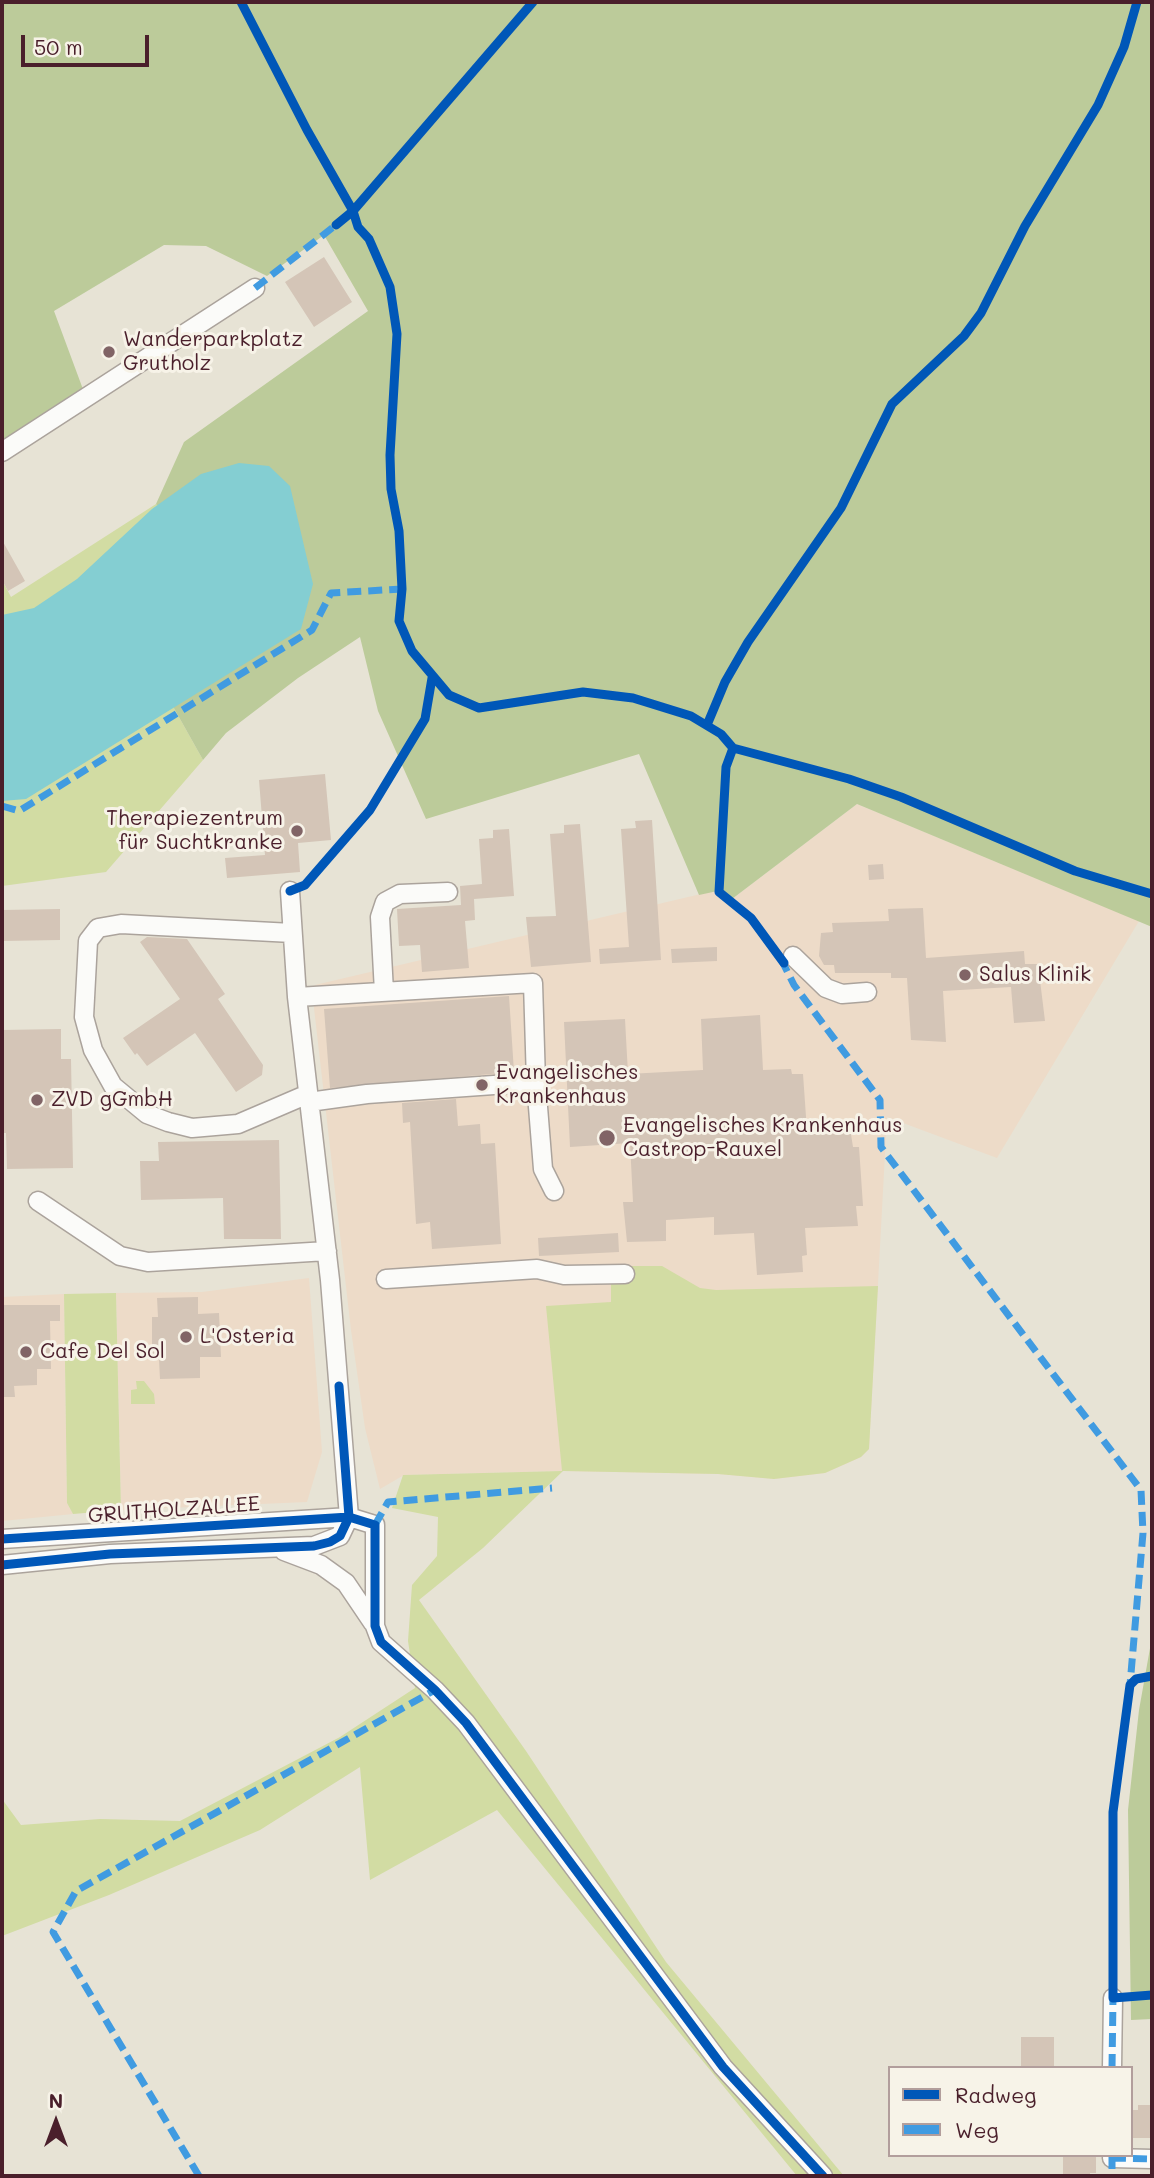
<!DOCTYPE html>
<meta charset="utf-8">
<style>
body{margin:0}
#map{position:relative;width:1154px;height:2178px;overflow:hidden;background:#e7e3d5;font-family:Mali,sans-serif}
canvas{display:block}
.frame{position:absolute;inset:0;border:4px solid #4a1f2b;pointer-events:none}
.legend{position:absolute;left:888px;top:2066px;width:245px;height:91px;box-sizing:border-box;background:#f7f3e8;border:2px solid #b29e9c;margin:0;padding:9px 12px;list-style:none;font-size:21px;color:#4a1f2b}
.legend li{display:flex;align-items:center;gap:14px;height:35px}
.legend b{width:35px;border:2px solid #b29e9c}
.north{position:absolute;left:21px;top:2087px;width:70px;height:70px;-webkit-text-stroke:5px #f7f3e8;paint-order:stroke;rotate:0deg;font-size:19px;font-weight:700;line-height:28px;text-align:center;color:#4a1f2b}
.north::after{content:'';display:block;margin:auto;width:24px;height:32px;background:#4a1f2b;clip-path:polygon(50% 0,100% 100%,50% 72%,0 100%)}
.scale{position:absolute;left:21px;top:35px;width:128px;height:32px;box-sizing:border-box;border:4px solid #4a1f2b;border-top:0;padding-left:9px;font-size:21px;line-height:24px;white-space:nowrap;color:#4a1f2b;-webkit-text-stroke:5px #f7f3e8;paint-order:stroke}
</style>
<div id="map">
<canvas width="1154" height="2178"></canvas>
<div class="frame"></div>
<ul class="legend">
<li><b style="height:9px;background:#0057b8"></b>Radweg</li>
<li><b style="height:9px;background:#409be1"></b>Weg</li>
</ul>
<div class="north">N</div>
<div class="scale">50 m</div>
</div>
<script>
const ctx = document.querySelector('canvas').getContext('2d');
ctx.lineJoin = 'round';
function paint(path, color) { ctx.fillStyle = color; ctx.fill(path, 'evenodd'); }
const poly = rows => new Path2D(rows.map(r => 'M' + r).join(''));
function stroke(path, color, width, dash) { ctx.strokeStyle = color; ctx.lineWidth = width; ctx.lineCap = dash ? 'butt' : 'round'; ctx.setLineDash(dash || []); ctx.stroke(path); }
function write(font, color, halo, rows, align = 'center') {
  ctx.font = font + ' Mali,sans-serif'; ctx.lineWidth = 6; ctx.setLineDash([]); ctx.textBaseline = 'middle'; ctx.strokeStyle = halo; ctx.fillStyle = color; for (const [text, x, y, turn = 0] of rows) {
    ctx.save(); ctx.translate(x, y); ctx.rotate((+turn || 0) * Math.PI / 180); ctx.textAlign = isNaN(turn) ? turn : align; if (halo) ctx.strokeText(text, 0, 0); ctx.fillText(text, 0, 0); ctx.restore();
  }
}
paint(poly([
 [857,804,1139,921,997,1158,887,1117,869,1449,861,1457,825,1473,774,1479,718,1474,562,1471,404,1475,380,1489,365,1428,351,1330,314,1008,315,985,722,889,732,899],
 [309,1278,322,1452,307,1502,121,1510,116,1293,202,1292],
 [64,1294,67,1503,73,1514,2,1521,2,1297]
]), '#eddbc8');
paint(poly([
 [156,504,251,620,166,694,203,760,106,872,2,886,2,580,11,597],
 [629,1266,662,1266,700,1288,716,1290,878,1286,869,1449,861,1457,825,1473,774,1479,718,1474,563,1471,483,1548,419,1600,526,1751,666,1962,844,2176,797,2176,497,1810,370,1880,360,1767,260,1830,109,1895,2,1936,2,1799,21,1825,100,1819,180,1821,340,1737,415,1688,408,1641,412,1585,437,1556,438,1517,392,1508,403,1475,562,1471,546,1306,611,1302,611,1280],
 [116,1293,121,1510,73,1514,67,1503,64,1294],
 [136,1381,144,1381,154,1394,155,1404,131,1404,131,1390,137,1389]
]), '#d2dca3');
paint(poly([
 [2,2,1152,2,1152,927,857,804,732,899,722,890,699,895,639,754,426,819,378,711,360,637,298,678,226,733,203,760,166,694,250,620,156,504,184,442,368,311,324,235,267,276,206,246,164,245,54,311,84,392,2,447],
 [1152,1637,1152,2019,1131,2020,1128,1810,1139,1710]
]), '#bccb9a');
paint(poly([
 [239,463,269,466,290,486,313,584,301,629,26,799,2,801,2,615,34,608,77,579,152,509,201,474]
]), '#84ced2');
paint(poly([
 [324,257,352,302,314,327,285,282],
 [2,540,25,581,8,591,2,580],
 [325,774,331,840,298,843,300,872,227,878,225,858,265,855,259,780],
 [652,820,661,960,600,964,599,949,629,947,621,829,636,828,635,821],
 [580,824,591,962,531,967,526,917,556,916,550,834,564,833,564,825],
 [509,829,514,896,474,899,475,920,465,921,469,968,422,972,420,945,399,946,397,909,461,905,460,886,482,884,479,839,493,838,493,830],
 [883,864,884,879,869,880,868,865],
 [923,908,926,958,1024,951,1025,964,1038,964,1045,1021,1014,1023,1011,987,943,991,946,1042,911,1040,907,978,891,978,891,973,835,973,834,965,824,965,819,956,821,933,833,932,832,923,889,921,888,909],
 [60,909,60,940,2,941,2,910],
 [147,937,187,939,225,994,218,999,263,1065,262,1075,236,1092,195,1033,147,1066,137,1053,135,1055,123,1038,180,999,140,942],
 [717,947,717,961,672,963,671,949],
 [509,996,514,1072,330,1088,324,1009],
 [760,1015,763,1070,791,1069,792,1074,803,1074,807,1131,850,1128,853,1147,859,1147,863,1206,856,1206,858,1226,805,1228,807,1255,802,1256,803,1272,757,1275,754,1233,714,1235,714,1217,666,1220,666,1241,627,1242,623,1202,633,1202,630,1143,570,1147,564,1022,625,1019,628,1074,703,1070,701,1019],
 [61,1029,61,1059,71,1059,73,1168,7,1169,6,1133,2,1133,2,1030],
 [456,1099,458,1126,480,1124,481,1144,495,1143,501,1244,432,1249,430,1222,416,1224,410,1122,403,1123,402,1103],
 [279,1140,281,1239,224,1239,223,1198,141,1200,140,1161,159,1161,158,1142],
 [618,1233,619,1252,539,1256,538,1238],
 [198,1297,198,1314,219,1313,221,1357,200,1357,200,1378,160,1379,159,1360,152,1360,152,1317,158,1317,157,1298],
 [2,1305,60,1305,60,1321,50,1321,51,1369,37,1369,37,1385,14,1386,15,1397,2,1397],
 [1021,2037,1054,2037,1054,2068,1021,2068],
 [1138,2105,1152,2105,1152,2138,1131,2138,1131,2110,1138,2110],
 [1063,2155,1096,2155,1096,2173,1090,2173,1090,2176,1063,2176]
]), '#d4c5b7');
const minor = poly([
 [2,452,255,288],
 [292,933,121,924,98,928,88,941,84,1017,93,1050,113,1086,147,1114,168,1122,192,1128,238,1124,308,1094],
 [793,956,826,988,842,994,867,992],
 [384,992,380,917,385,902,400,894,448,892],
 [297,997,533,983,536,1082,367,1094,309,1102],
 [536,1082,543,1169,554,1191],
 [38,1201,120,1256,148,1262,327,1251],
 [386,1279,537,1269,564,1275,625,1274],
 [2,1539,349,1517,375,1525,375,1626,381,1642,435,1690,466,1723,723,2067,823,2176],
 [284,1551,321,1565,346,1583,373,1623],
 [2,1565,110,1554,314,1546,340,1536,349,1517,330,1280,297,997,290,891],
 [1112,2068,1113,1998],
 [1112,2158,1152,2159]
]);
stroke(minor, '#aba39c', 21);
stroke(minor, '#fbfbf9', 18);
stroke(poly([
 [255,288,336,225],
 [2,806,19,811,312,630,331,593,402,589],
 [781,959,794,985,880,1100,881,1147,1141,1490,1143,1533,1130,1685],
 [375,1525,388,1502,552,1488],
 [1112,2068,1113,1998],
 [1112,2155,1112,2176],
 [1112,2158,1152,2159],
 [199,2176,53,1932,76,1891,435,1690]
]), '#409be1', 7, [14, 7]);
stroke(poly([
 [241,2,307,130,353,211,358,227,369,239,390,287,397,334,390,455,391,489,399,531,402,589,399,621,412,651,449,695,479,708,583,692,633,698,691,716,721,734,733,748,849,779,901,797,1075,871,1152,894],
 [336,225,353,211,533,2],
 [707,725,725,682,748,642,841,508,892,404,964,336,981,313,1025,226,1098,105,1124,47,1137,2],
 [733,748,726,767,719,892,751,918,784,963],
 [290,891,305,885,370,810,425,719,432,678],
 [2,1539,349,1517,375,1525,375,1626,381,1642,435,1690,466,1723,723,2067,823,2176],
 [2,1565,110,1554,314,1546,330,1542,340,1536,349,1517,339,1386],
 [1152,1676,1136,1679,1130,1685,1113,1812,1113,1998,1152,1995]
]), '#0057b8', 9);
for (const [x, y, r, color] of [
 [109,352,7,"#816466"],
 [297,831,7,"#816466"],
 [965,975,7,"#816466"],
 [482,1085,7,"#816466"],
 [37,1100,7,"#816466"],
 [607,1138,9,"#816466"],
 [186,1337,7,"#816466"],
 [26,1352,7,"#816466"]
]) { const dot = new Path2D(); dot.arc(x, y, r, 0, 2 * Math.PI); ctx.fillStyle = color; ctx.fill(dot); stroke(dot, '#f7f3e8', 2.5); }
write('21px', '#4a1f2b', '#f7f3e8', [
 ["Wanderparkplatz",123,340],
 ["Grutholz",123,364],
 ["Therapiezentrum",283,819,"right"],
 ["für Suchtkranke",283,843,"right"],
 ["Salus Klinik",979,975],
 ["Evangelisches",496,1073],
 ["Krankenhaus",496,1097],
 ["ZVD gGmbH",51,1100],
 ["Evangelisches Krankenhaus",623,1126],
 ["Castrop-Rauxel",623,1150],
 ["L'Osteria",200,1337],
 ["Cafe Del Sol",40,1352]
], 'left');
write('21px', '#4a1f2b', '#f7f3e8', [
 ["GRUTHOLZALLEE",174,1510,-4]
]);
</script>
